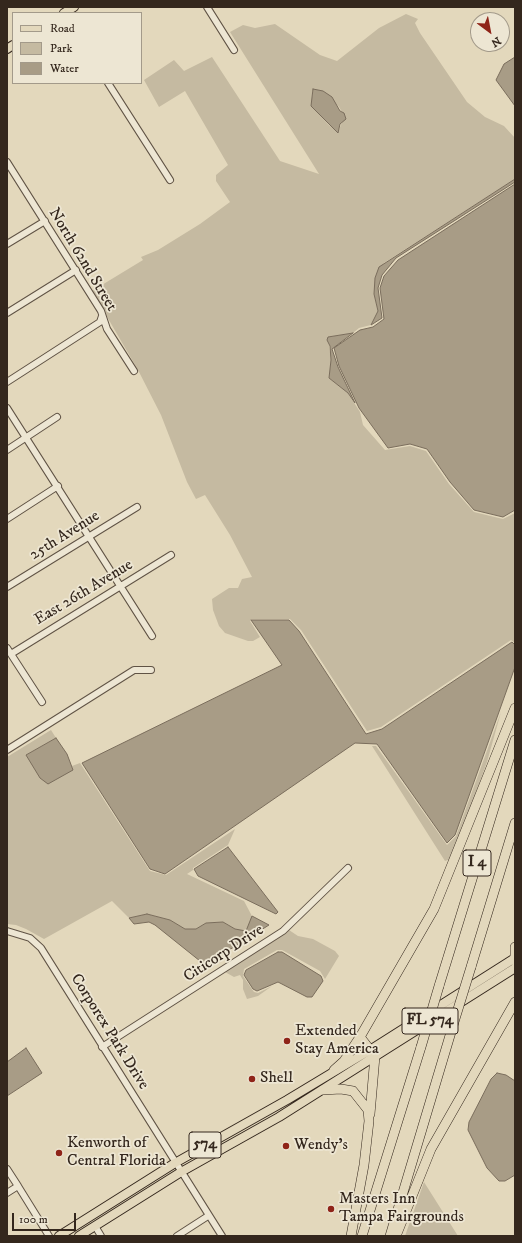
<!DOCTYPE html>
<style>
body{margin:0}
#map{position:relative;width:522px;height:1243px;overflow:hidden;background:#e3d8bc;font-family:"IM FELL DW Pica",serif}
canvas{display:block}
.frame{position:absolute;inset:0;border:8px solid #34271d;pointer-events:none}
.legend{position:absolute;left:12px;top:12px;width:130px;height:72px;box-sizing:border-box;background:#ede6d3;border:1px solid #a39a8a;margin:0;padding:5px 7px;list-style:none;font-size:12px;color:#34271d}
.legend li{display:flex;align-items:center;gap:8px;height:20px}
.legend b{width:20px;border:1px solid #a39a8a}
.north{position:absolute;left:470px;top:12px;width:40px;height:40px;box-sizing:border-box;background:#ede6d3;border:1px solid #a39a8a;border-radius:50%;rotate:148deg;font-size:11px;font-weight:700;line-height:16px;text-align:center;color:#34271d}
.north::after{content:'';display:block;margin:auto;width:14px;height:18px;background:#8f2418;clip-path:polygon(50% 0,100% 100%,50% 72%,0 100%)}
.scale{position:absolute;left:12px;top:1213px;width:64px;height:18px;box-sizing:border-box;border:2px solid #34271d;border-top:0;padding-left:5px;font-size:12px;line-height:14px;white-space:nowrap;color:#34271d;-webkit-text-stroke:3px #ede6d3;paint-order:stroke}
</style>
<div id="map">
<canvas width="522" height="1243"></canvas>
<div class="frame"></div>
<ul class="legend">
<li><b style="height:5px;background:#e3d8bc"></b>Road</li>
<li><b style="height:11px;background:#c5baa1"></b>Park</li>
<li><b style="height:11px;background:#a89c86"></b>Water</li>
</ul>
<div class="north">N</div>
<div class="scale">100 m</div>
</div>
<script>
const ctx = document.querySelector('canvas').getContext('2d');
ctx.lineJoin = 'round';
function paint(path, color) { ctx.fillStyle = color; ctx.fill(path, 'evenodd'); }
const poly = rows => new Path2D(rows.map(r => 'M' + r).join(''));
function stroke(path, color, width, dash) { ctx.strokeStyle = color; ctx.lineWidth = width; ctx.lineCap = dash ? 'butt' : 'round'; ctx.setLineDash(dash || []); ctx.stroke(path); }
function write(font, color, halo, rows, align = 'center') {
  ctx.font = font + ' "IM FELL DW Pica",serif'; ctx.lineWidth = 3.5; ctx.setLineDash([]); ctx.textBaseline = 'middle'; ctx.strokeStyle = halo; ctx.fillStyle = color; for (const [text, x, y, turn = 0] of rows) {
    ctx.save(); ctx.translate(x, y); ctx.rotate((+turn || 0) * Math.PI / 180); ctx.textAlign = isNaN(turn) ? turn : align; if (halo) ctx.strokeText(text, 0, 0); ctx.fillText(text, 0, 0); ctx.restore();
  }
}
paint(poly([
 [406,14,418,19,415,23,420,33,467,102,485,117,504,126,515,138,515,179,384,263,374,294,378,311,371,325,359,328,353,333,328,337,331,360,329,378,348,393,360,412,363,425,385,450,410,446,426,451,449,484,474,512,503,519,515,513,515,643,511,640,381,727,367,731,301,630,290,619,250,619,250,621,260,637,253,641,248,641,225,633,219,626,213,610,212,599,229,588,238,588,242,579,252,577,230,535,205,495,196,499,187,482,161,415,138,370,92,291,143,260,141,257,158,250,200,224,230,202,216,181,216,175,228,165,185,91,159,107,144,80,174,60,184,71,212,57,280,161,319,174,230,32,243,25,255,28,275,24,320,55,337,61,379,28],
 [312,91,323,91,339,107,342,112,343,120,338,132,329,125,316,111,312,100],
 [501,712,487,762,462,831,451,859,445,861,372,746,376,746,447,845,456,836],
 [51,730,56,738,26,755,73,770,72,766,80,763,150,871,166,875,235,829,228,845,193,868,193,870,187,874,244,901,253,918,246,931,235,929,223,922,206,923,196,929,185,929,170,920,147,914,129,918,112,901,44,939,26,929,16,925,7,924,7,757],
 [289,930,298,936,313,939,335,951,339,956,325,979,320,971,282,950,277,950,244,969,243,976,254,992,258,993,272,986,258,996,247,999,243,989,243,980,240,975,234,977,225,972],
 [424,1182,458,1236,405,1236]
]), '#c5baa1');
const water = poly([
 [515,57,515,106,496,80,504,64,515,57],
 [313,89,323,91,332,97,340,111,344,113,346,119,340,124,338,133,311,106,313,89],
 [515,179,515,182,396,258,382,275,378,288,382,318,371,325,378,311,374,294,375,278,379,267,515,179],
 [515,184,515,510,503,517,474,510,450,482,427,449,410,444,388,448,359,408,339,366,334,348,360,330,373,327,384,319,380,288,384,276,398,260,515,184],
 [353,333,332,349,338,367,355,403,348,393,329,378,331,360,330,346,327,340,328,337,353,333],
 [251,620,289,620,299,631,366,734,382,729,512,642,515,645,515,667,455,835,447,843,377,744,355,743,165,874,150,869,82,763,282,665,251,620],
 [56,738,67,754,73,770,48,784,40,778,26,755,56,738],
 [228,847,278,912,276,914,198,876,194,869,228,847],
 [147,914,170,920,185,929,196,929,206,923,223,922,235,929,246,931,252,916,269,925,205,965,155,925,149,922,134,924,129,918,147,914],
 [278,952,282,952,321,976,323,981,312,997,307,997,278,982,257,991,253,989,244,975,246,970,278,952],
 [26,1048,42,1073,7,1096,7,1062,26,1048],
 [497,1073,506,1075,515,1081,515,1175,505,1181,499,1181,487,1168,468,1130,469,1122,491,1079,497,1073]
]);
paint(water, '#a89c86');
stroke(water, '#7a6d5c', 1);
const minor = poly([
 [207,7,234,50],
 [108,83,170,180],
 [7,162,101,311,107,329,134,371],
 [7,244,45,221],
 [7,313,76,270],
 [7,382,100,322,102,316],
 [7,408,152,636],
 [7,450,57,417],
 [7,519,58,486],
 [7,587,137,507],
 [7,648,42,702],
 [11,654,171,555],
 [7,750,134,670,151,670],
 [7,931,30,938,41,948,222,1236],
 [102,1047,283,931,348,868],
 [7,1169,18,1186,7,1193],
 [18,1186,49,1236],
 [95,1226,101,1236],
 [177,1236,208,1216]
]);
const major = poly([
 [64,13,74,7],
 [7,49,13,45],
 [59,1236,175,1163,287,1100,370,1050,515,958],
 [79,1236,181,1172,279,1117,515,968]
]);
const highway = poly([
 [515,947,515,961],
 [471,967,515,823],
 [439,986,515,740],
 [360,1037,375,1056,370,1114],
 [334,1070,344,1061,360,1037,434,909,515,708],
 [323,1090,341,1089,353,1091,368,1110,369,1121,364,1165,351,1236],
 [362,1236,421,1047],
 [390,1236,454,1022],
 [396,1236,431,1149,515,1002]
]);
stroke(minor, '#605345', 8);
stroke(major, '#34271d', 10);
stroke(highway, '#34271d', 10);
stroke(minor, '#ede6d3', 6);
stroke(major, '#e3d8bc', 8);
stroke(highway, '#e3d8bc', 9);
const highwayBridge = poly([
 [454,1022,471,967],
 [421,1047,439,986]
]);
stroke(highwayBridge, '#34271d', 10, []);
stroke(highwayBridge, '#e3d8bc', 9);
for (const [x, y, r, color] of [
 [287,1041,4,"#8f2418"],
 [252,1079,4,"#8f2418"],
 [286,1146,4,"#8f2418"],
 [59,1153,4,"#8f2418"],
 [331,1209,4,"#8f2418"]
]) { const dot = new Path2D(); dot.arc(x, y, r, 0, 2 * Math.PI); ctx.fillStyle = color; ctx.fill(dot); stroke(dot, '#ede6d3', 1.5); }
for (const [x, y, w] of [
 [477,863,28],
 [430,1021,56],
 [205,1145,32]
]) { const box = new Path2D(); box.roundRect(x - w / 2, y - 13, w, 26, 3); ctx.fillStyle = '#ede6d3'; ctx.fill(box); stroke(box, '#34271d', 1); }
write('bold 15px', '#34271d', null, [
 ["I 4",477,863],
 ["FL 574",430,1021],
 ["574",205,1145]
]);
write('16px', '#34271d', '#ede6d3', [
 ["North 62nd Street",82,260,59],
 ["25th Avenue",65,536,-32],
 ["East 26th Avenue",84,593,-31],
 ["Citicorp Drive",224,954,-33],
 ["Corporex Park Drive",109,1032,58]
]);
write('16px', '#34271d', '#ede6d3', [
 ["Extended",295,1032],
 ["Stay America",295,1050],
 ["Shell",260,1079],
 ["Kenworth of",67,1144],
 ["Central Florida",67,1162],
 ["Wendy's",294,1146],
 ["Masters Inn",339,1200],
 ["Tampa Fairgrounds",339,1218]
], 'left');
</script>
